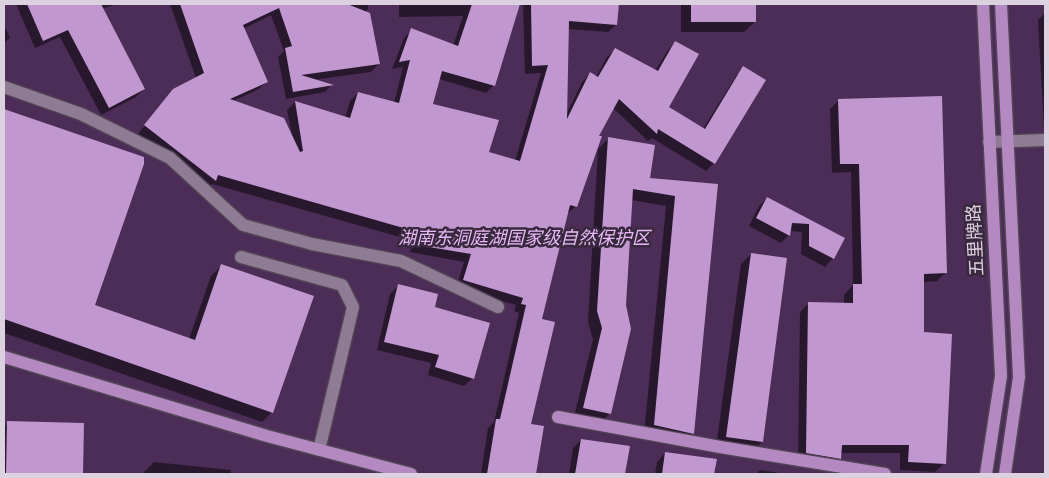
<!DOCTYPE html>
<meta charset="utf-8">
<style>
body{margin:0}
#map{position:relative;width:1049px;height:478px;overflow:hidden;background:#39293e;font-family:"Zilla Slab",serif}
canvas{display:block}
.frame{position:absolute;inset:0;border:5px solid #dcd2df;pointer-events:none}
</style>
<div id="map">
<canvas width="1049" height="478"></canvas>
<div class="frame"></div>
</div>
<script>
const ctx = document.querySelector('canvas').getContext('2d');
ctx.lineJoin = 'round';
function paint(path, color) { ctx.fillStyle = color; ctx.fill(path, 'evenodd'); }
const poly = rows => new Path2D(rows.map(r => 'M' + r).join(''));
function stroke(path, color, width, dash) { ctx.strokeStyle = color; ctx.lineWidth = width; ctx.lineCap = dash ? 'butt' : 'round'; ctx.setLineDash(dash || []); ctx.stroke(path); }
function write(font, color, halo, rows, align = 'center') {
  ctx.font = font + ' "Zilla Slab","Noto Sans SC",serif'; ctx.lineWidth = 5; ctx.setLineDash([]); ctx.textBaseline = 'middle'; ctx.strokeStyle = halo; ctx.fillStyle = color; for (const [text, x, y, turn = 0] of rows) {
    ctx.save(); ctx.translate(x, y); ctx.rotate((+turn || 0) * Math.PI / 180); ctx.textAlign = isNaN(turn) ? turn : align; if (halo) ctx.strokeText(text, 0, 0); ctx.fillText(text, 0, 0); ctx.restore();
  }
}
paint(poly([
 [4,4,1045,4,1045,474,4,474]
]), '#4c2d57');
paint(poly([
 [16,4,117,4,102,9,144,89,136,97,101,115,60,37,35,48],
 [170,4,368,4,368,9,365,12,379,64,371,72,312,80,331,85,325,92,286,99,278,57,284,51,271,15,243,29,267,81,259,89,233,101,292,135,287,110,295,102,345,118,350,101,358,93,394,103,403,67,392,69,404,38,412,30,453,46,463,16,399,17,399,4,518,4,494,85,486,93,439,79,431,105,487,153,515,161,541,73,525,74,523,4,617,4,616,25,608,32,568,29,566,115,582,82,590,74,596,77,607,57,615,50,655,71,668,50,675,42,667,107,703,129,736,76,743,68,764,80,714,163,706,171,652,138,648,141,613,108,597,137,576,206,567,214,540,320,529,425,543,427,535,474,481,474,488,428,494,422,519,313,514,311,516,305,456,288,464,262,410,252,414,241,212,184,207,188,138,134,173,90,196,78],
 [681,4,755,4,755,22,744,32,681,32],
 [1045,13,1045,148,1038,20],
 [4,25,10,38,4,43],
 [839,100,946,272,937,281,923,282,923,334,944,463,935,472,900,470,900,453,840,453,831,463,798,462,800,312,809,303,844,304,844,295,853,285,851,172,832,173,830,109],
 [4,110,144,159,93,306,189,339,211,276,222,265,272,412,262,422,4,333],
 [608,139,648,179,716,185,693,433,683,443,644,434,666,206,631,200,609,414,600,424,574,417,593,339,588,322,598,149],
 [767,198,843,239,833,258,825,267,801,254,802,232,790,231,789,235,781,243,749,226,759,206],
 [1045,199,1045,243,1044,200],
 [751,254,762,442,751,452,716,447,741,264],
 [398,286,434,308,473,378,464,386,428,375,431,363,377,350,390,294],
 [8,423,83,424,82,474,4,474,4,427],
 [581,440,628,448,624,474,569,474,573,448],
 [665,453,715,460,713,474,655,474,657,462],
 [154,462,231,470,231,474,142,474],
 [760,470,786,474,756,474]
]), '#0007');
paint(poly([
 [27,4,101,4,145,89,109,108,68,30,43,41],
 [180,4,347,4,370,13,380,64,301,75,334,85,293,92,285,48,292,46,279,8,243,25,268,82,230,99,284,118,300,152,303,151,295,101,350,118,358,92,399,103,410,60,399,62,411,28,458,46,472,4,520,4,495,86,442,71,433,104,499,120,489,152,520,161,548,65,532,66,531,4,619,4,617,25,569,21,567,119,590,72,598,77,615,48,658,71,675,41,699,54,669,107,705,129,743,66,766,80,715,164,658,129,657,134,619,99,599,136,602,136,577,207,570,205,542,319,555,322,531,424,544,426,536,474,487,474,496,419,500,419,526,305,521,304,523,298,463,280,471,254,417,245,421,233,218,175,216,181,144,125,173,89,204,73],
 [691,4,756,4,756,22,691,22],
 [942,96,947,273,924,274,924,332,952,334,946,464,908,462,909,445,842,445,841,459,806,453,808,302,853,303,853,284,862,284,859,164,840,164,838,99],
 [4,109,144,157,144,164,95,305,195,340,221,264,314,296,273,413,4,319],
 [608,137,655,145,650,178,718,184,694,434,654,425,675,196,633,189,626,305,631,329,611,414,583,408,602,328,597,311],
 [767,197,845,238,834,259,809,246,809,224,792,223,790,236,756,218],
 [751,253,787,258,763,442,726,437],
 [398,284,438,294,435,307,490,323,474,379,435,367,439,355,384,342],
 [7,421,84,423,83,474,6,474],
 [581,439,630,446,625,474,575,474],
 [665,452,717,459,714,474,662,474]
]), '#c197cf');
const minor = poly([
 [4,87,81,114,170,158,243,225,312,244,401,261,498,307],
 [989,142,1045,140],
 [241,257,342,285,353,307,319,450]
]);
const major = poly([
 [983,4,1001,376,986,474],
 [1001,4,1019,377,1005,474],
 [4,357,267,436,411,474],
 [558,417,720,447,885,474]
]);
stroke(minor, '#514455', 15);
stroke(major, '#514455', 15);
stroke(minor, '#8e7b94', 12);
stroke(major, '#b489c2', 12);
write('italic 18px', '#e8b9f7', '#39293e', [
 ["湖南东洞庭湖国家级自然保护区",524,239]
]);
write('18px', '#dcd2df', '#39293e', [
 ["五里牌路",976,240,-93]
]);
</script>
